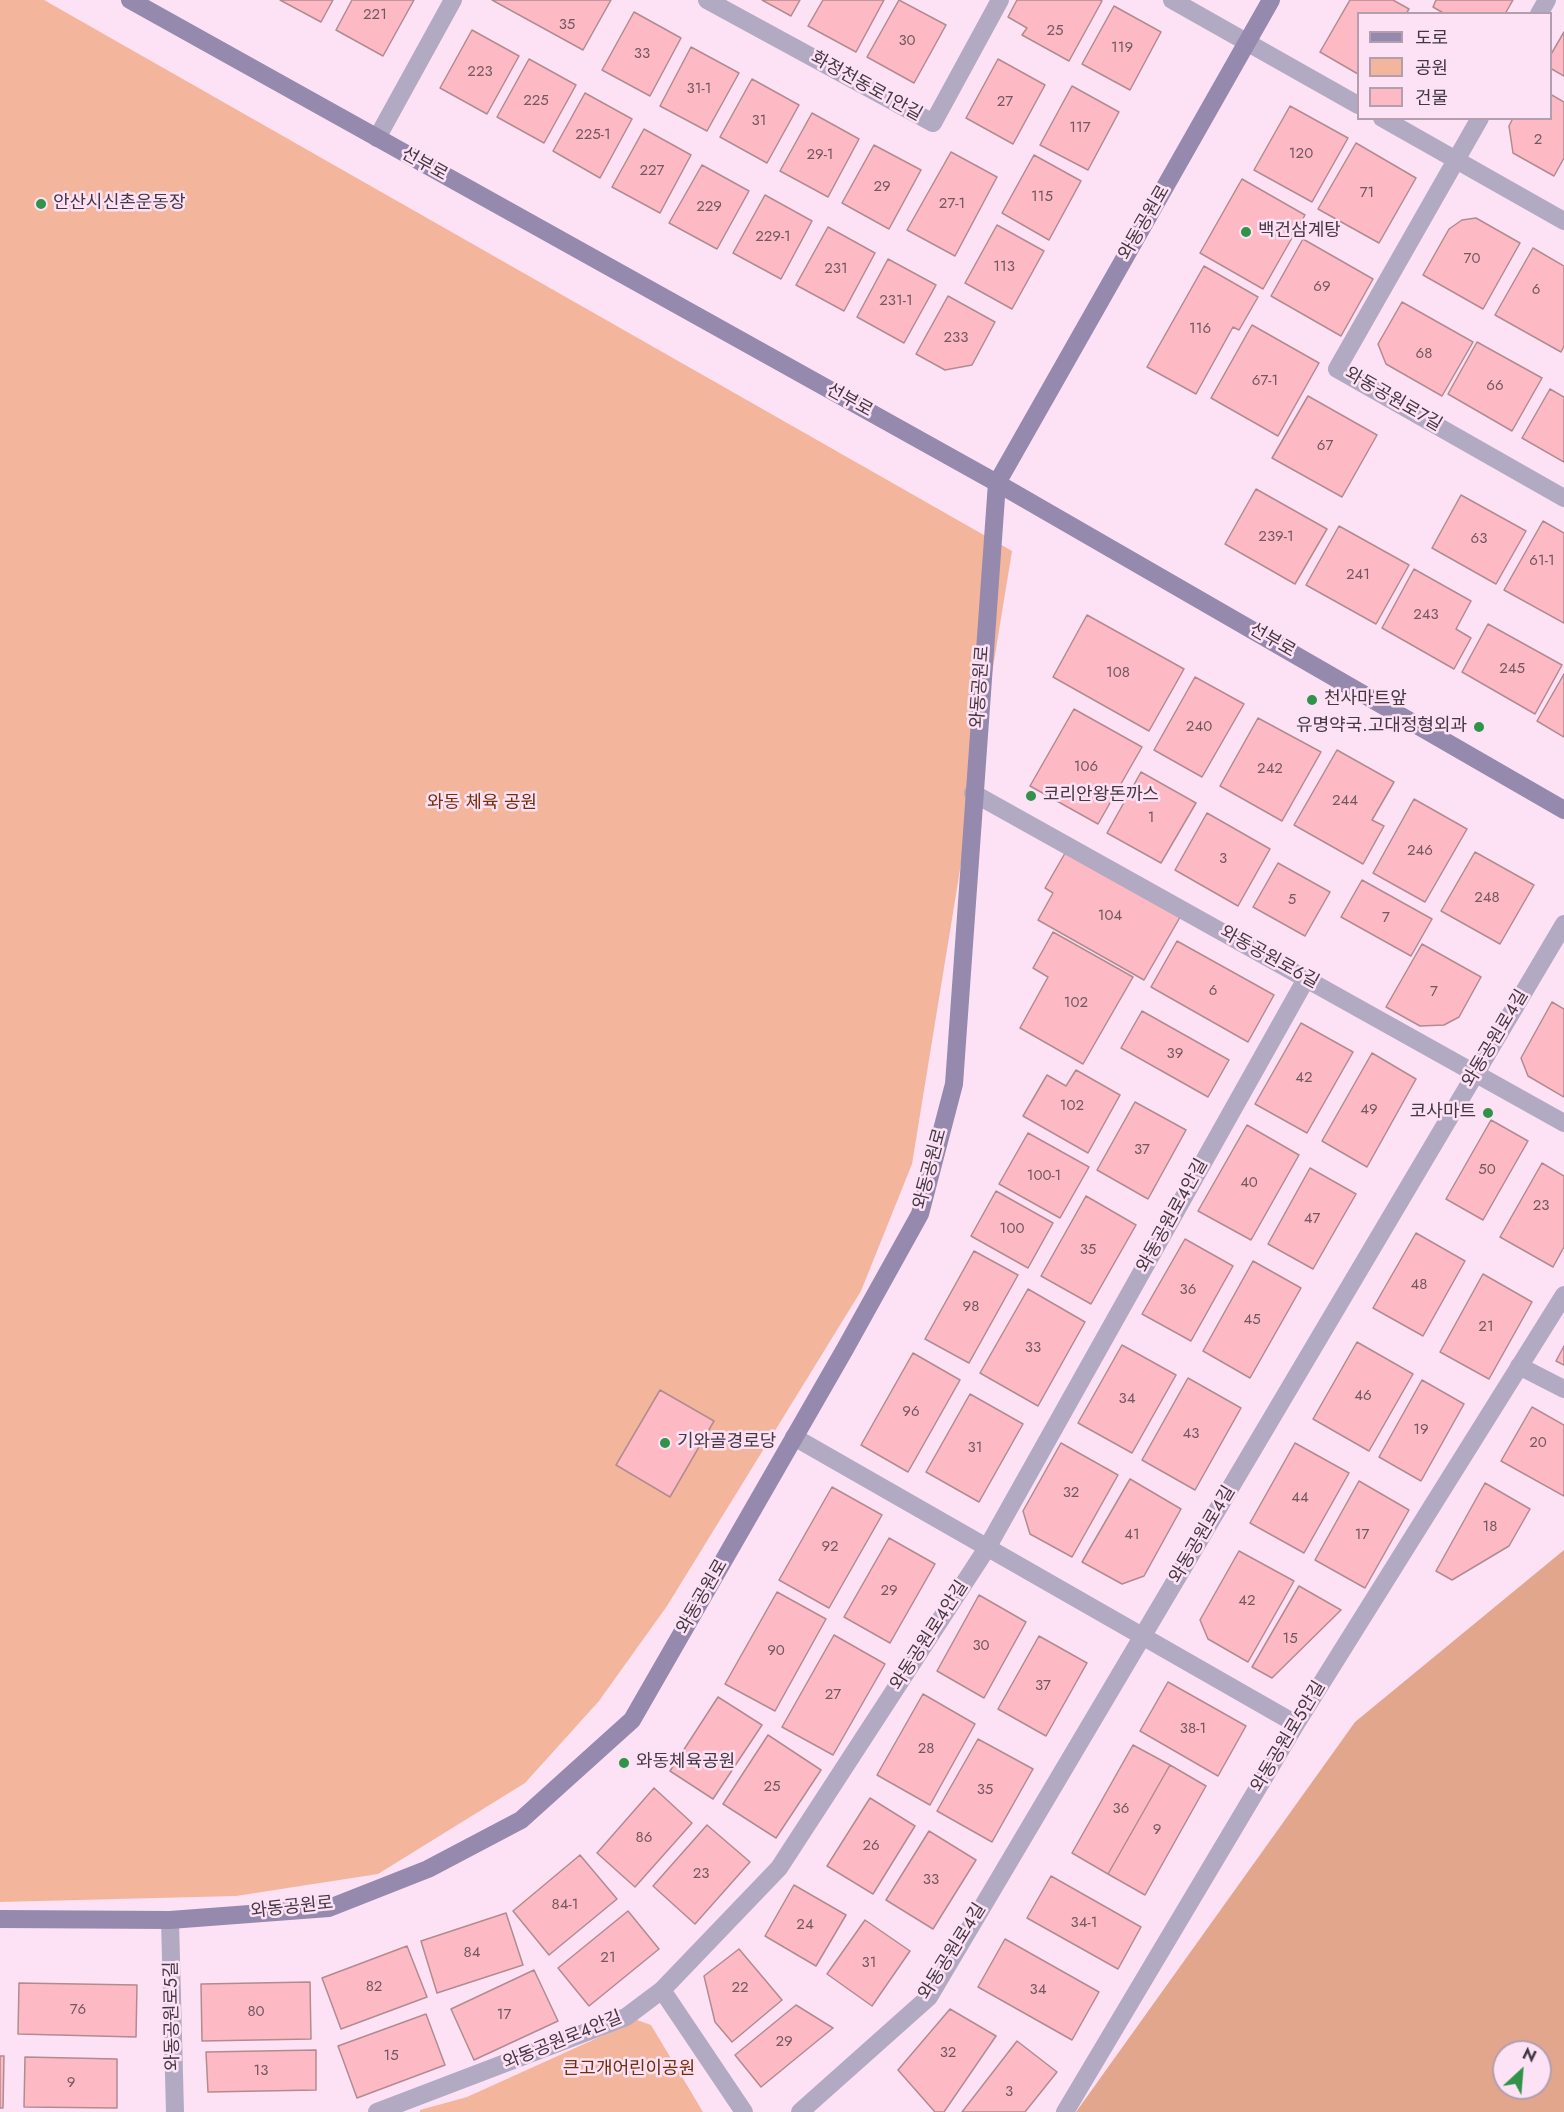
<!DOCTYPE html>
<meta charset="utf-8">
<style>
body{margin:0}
#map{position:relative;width:1564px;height:2112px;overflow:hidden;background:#fde2f6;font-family:Jost,"Noto Sans KR",sans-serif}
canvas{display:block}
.legend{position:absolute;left:1357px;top:12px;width:195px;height:108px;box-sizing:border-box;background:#fde2f6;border:2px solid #b39eae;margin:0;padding:8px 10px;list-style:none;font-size:18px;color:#443841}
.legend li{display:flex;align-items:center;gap:12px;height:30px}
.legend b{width:30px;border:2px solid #b39eae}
.north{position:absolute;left:1492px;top:2040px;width:60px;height:60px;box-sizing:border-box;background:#fde2f6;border:2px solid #b39eae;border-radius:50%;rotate:26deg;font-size:16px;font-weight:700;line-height:24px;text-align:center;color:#443841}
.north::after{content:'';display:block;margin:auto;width:21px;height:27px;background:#319347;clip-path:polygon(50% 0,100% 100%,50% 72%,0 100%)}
</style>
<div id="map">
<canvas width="1564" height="2112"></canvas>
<ul class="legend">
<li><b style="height:8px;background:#9589ad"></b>도로</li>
<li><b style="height:16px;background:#f3b69c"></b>공원</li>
<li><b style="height:16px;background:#febac4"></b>건물</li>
</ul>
<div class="north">N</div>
</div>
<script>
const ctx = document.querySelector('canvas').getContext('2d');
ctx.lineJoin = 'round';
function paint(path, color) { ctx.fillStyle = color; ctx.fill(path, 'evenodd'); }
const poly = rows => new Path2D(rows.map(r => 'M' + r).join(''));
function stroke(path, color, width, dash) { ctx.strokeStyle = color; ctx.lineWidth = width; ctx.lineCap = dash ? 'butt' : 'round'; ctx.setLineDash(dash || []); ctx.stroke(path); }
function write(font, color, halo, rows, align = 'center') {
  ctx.font = font + ' Jost,"Noto Sans KR",sans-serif'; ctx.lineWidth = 5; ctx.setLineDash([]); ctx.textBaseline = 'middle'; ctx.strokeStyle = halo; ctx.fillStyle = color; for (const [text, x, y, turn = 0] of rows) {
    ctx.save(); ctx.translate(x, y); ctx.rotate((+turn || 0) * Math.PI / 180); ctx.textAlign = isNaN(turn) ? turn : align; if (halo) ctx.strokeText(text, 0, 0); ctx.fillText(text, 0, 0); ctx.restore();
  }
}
paint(poly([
 [0,0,44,0,1012,551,912,1164,861,1291,667,1606,599,1701,525,1783,378,1874,236,1896,0,1902],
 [637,2020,651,2025,703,2112,420,2112,420,2110,467,2097]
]), '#f3b69c');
paint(poly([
 [1564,1550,1564,2112,1076,2112,1355,1722],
 [1504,2052,1540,2052,1540,2088,1504,2088]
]), '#e2a68d');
const building = poly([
 [280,0,333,0,321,22,280,0],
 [352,0,414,0,383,56,336,30,352,0],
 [492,0,611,0,583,50,492,0],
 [762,0,800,0,791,16,762,0],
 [823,0,884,0,856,52,808,26,823,0],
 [899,0,946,25,914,83,867,57,899,0],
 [1017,0,1100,0,1102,1,1069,61,1022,35,1027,28,1008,17,1017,0],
 [1350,0,1393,0,1409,9,1406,14,1358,14,1358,74,1320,52,1350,0],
 [1436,0,1513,0,1505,14,1445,14,1433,7,1436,0],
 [1114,6,1161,32,1130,90,1082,64,1114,6],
 [634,12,681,38,650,96,602,70,634,12],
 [472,30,519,56,487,114,440,88,472,30],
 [1564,32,1564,76,1550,68,1550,56,1564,32],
 [691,47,739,73,707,131,660,106,691,47],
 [529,59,576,85,544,143,497,117,529,59],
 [998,59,1045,85,1013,144,966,118,998,59],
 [752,79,799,105,767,163,720,137,752,79],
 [1072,86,1119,112,1088,170,1040,145,1072,86],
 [585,93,632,119,600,178,553,151,585,93],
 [1550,94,1564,102,1564,158,1554,176,1513,153,1509,126,1513,118,1550,118,1550,94],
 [1290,106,1348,138,1312,202,1254,170,1290,106],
 [812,113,859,139,828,197,780,171,812,113],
 [644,129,691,155,660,213,612,187,644,129],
 [1356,143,1416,178,1379,243,1318,209,1356,143],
 [874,145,921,170,889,229,842,203,874,145],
 [951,152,997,177,955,256,907,230,951,152],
 [1034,155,1081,181,1049,240,1002,213,1034,155],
 [702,165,749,191,717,249,669,223,702,165],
 [1242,179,1305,215,1263,289,1200,253,1242,179],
 [765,195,812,221,781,279,733,253,765,195],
 [1476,218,1520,243,1483,309,1423,275,1449,229,1462,220,1476,218],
 [997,225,1044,251,1012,309,965,283,997,225],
 [828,227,875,253,844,311,796,285,828,227],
 [1303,239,1373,279,1341,336,1271,296,1303,239],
 [1533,248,1564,266,1564,346,1561,352,1495,315,1533,248],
 [888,259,936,285,904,343,857,317,888,259],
 [1204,266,1258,297,1239,330,1233,327,1196,394,1147,367,1204,266],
 [948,296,995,322,972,365,945,370,916,354,948,296],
 [1402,302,1473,342,1442,396,1386,364,1378,344,1402,302],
 [1252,325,1319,363,1278,436,1211,398,1252,325],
 [1477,342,1542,378,1512,431,1448,394,1477,342],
 [1550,389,1564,397,1564,462,1522,438,1550,389],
 [1308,396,1377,435,1342,497,1272,458,1308,396],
 [1256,489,1327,529,1295,584,1225,544,1256,489],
 [1461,495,1526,531,1496,584,1432,548,1461,495],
 [1543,521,1564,533,1564,623,1504,590,1543,521],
 [1339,526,1409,565,1376,624,1306,585,1339,526],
 [1414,569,1471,601,1456,629,1471,638,1454,669,1382,628,1414,569],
 [1087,615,1184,669,1149,731,1053,677,1087,615],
 [1488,624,1562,665,1535,714,1462,672,1488,624],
 [1564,674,1564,737,1537,721,1564,674],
 [1195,677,1244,704,1202,777,1154,750,1195,677],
 [1074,709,1142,747,1098,824,1030,786,1074,709],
 [1258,718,1321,752,1282,821,1220,786,1258,718],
 [1337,750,1394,782,1372,820,1384,826,1363,864,1294,825,1337,750],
 [1141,772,1196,803,1161,863,1107,833,1141,772],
 [1414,799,1467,829,1425,902,1373,873,1414,799],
 [1207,813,1270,849,1238,906,1175,870,1207,813],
 [1068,848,1183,912,1144,980,1038,920,1053,893,1045,888,1068,848],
 [1475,852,1534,885,1500,944,1441,911,1475,852],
 [1278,863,1330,892,1305,936,1253,907,1278,863],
 [1362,880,1432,919,1411,956,1341,917,1362,880],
 [1053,932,1133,977,1083,1064,1020,1028,1048,977,1033,968,1053,932],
 [1177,941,1274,995,1248,1042,1151,987,1177,941],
 [1422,944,1481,977,1459,1017,1444,1025,1420,1026,1386,1007,1422,944],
 [1552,1002,1564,1009,1564,1097,1528,1076,1521,1058,1552,1002],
 [1142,1011,1229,1060,1208,1097,1121,1048,1142,1011],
 [1301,1023,1353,1052,1307,1133,1255,1104,1301,1023],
 [1372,1053,1416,1079,1367,1167,1322,1141,1372,1053],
 [1076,1070,1120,1095,1088,1153,1023,1116,1047,1075,1066,1086,1076,1070],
 [1135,1102,1186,1130,1148,1199,1097,1170,1135,1102],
 [1491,1120,1528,1141,1483,1220,1446,1199,1491,1120],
 [1247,1125,1299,1155,1251,1240,1198,1211,1247,1125],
 [1028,1133,1089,1167,1060,1218,999,1184,1028,1133],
 [1542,1163,1564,1176,1564,1247,1553,1267,1500,1237,1542,1163],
 [1310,1168,1356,1194,1313,1269,1268,1244,1310,1168],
 [996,1191,1053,1223,1028,1268,971,1236,996,1191],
 [1086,1196,1136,1225,1091,1304,1041,1276,1086,1196],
 [1416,1233,1465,1261,1423,1336,1373,1308,1416,1233],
 [1185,1239,1233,1266,1191,1341,1142,1314,1185,1239],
 [974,1251,1018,1275,969,1363,925,1339,974,1251],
 [1253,1261,1301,1288,1250,1378,1203,1351,1253,1261],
 [1483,1274,1532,1302,1489,1379,1440,1352,1483,1274],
 [1028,1289,1085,1322,1038,1406,980,1373,1028,1289],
 [1357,1342,1413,1374,1369,1451,1313,1419,1357,1342],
 [1122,1345,1176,1375,1132,1453,1078,1423,1122,1345],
 [1564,1346,1564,1365,1556,1361,1564,1346],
 [913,1353,960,1380,908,1472,861,1445,913,1353],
 [1188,1378,1241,1408,1195,1490,1142,1460,1188,1378],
 [1422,1380,1464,1404,1421,1481,1379,1457,1422,1380],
 [660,1390,714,1421,670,1497,616,1465,660,1390],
 [970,1394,1023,1424,979,1502,926,1472,970,1394],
 [1532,1407,1564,1425,1564,1496,1501,1461,1532,1407],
 [1061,1443,1118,1475,1072,1557,1030,1534,1023,1511,1061,1443],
 [1295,1443,1349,1473,1304,1553,1250,1523,1295,1443],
 [1130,1479,1181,1509,1144,1576,1122,1584,1082,1562,1130,1479],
 [1359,1481,1409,1510,1365,1588,1315,1560,1359,1481],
 [1485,1483,1530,1509,1509,1546,1452,1580,1436,1571,1485,1483],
 [832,1487,882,1515,829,1608,779,1580,832,1487],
 [889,1538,935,1564,890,1643,844,1617,889,1538],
 [1239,1551,1294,1581,1248,1662,1208,1639,1200,1620,1239,1551],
 [1299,1586,1341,1610,1272,1678,1252,1667,1299,1586],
 [777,1592,826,1619,775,1711,725,1684,777,1592],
 [979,1595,1026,1622,984,1698,937,1671,979,1595],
 [834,1635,885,1664,833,1755,782,1727,834,1635],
 [1039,1636,1087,1663,1046,1736,998,1709,1039,1636],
 [1168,1682,1246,1726,1218,1776,1140,1731,1168,1682],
 [923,1694,975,1724,930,1805,877,1775,923,1694],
 [718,1697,762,1725,713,1799,670,1771,718,1697],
 [768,1735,821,1770,776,1838,723,1804,768,1735],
 [978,1739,1033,1769,992,1842,937,1811,978,1739],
 [1133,1745,1170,1765,1108,1874,1072,1853,1133,1745],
 [1170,1765,1206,1786,1145,1895,1108,1874,1170,1765],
 [654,1788,692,1823,635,1887,597,1853,654,1788],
 [870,1798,915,1826,873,1894,827,1866,870,1798],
 [707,1825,750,1862,695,1924,653,1886,707,1825],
 [929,1831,976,1860,933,1929,886,1900,929,1831],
 [580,1855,617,1899,549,1955,513,1911,580,1855],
 [1051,1876,1141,1927,1118,1969,1027,1918,1051,1876],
 [794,1885,846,1915,816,1966,765,1936,794,1885],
 [628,1911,659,1949,589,2006,558,1968,628,1911],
 [506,1913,523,1965,437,1993,421,1941,506,1913],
 [865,1920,910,1951,872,2006,827,1974,865,1920],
 [1005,1939,1099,1992,1072,2040,978,1987,1005,1939],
 [407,1946,427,1997,341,2029,322,1978,407,1946],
 [739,1949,782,2000,732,2042,715,2022,704,1976,739,1949],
 [534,1970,558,2021,474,2060,451,2009,534,1970],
 [310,1982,311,2039,202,2041,201,1984,310,1982],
 [19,1983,137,1985,136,2037,18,2034,19,1983],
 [796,2005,833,2028,761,2087,735,2055,796,2005],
 [950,2009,996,2036,944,2112,935,2112,898,2070,950,2009],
 [426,2014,445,2065,357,2098,338,2046,426,2014],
 [1017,2041,1057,2072,1025,2112,962,2112,1017,2041],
 [316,2050,316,2090,208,2092,206,2052,316,2050],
 [0,2056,4,2056,3,2108,0,2108,0,2056],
 [25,2057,117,2059,117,2108,24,2107,25,2057]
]);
paint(building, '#febac4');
stroke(building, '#b28b90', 1.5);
stroke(poly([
 [707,0,933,123,1000,0],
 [1172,0,1358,105],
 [1539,14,1547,0],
 [1382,118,1564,221],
 [1480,118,1337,369,1564,498],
 [377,138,453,0],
 [973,793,1564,1123],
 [1519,1366,1564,1389],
 [794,1437,1296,1724],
 [170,1920,175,2112],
 [662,1990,744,2112],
 [377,2112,626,2017,662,1990,779,1868,987,1548,1306,979],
 [800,2112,929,1997,1564,924],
 [1065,2112,1296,1724,1564,1295]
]), '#b2aac2', 18);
stroke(poly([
 [130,0,997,483,1564,810],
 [0,1919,170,1920,329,1908,428,1869,521,1820,632,1720,845,1349,920,1214,954,1084,997,483,1271,0]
]), '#9589ad', 18);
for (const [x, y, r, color] of [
 [41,204,6,"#319347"],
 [1246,232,6,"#319347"],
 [1312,700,6,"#319347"],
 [1479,727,6,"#319347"],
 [1031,796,6,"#319347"],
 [1488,1113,6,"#319347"],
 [665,1443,6,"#319347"],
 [624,1763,6,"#319347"]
]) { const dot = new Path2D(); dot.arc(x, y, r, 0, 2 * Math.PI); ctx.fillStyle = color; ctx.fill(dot); stroke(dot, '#fde2f6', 2); }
write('15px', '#725862', null, [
 ["221",375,15],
 ["35",567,25],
 ["25",1055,31],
 ["30",907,41],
 ["119",1122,48],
 ["33",642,54],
 ["223",480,72],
 ["31-1",699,89],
 ["225",536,101],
 ["27",1005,102],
 ["31",759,121],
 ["117",1080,128],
 ["225-1",593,135],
 ["2",1538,140],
 ["120",1301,154],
 ["29-1",820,155],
 ["227",652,171],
 ["29",882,187],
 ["71",1367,193],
 ["115",1042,197],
 ["27-1",952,204],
 ["229",709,207],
 ["229-1",773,237],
 ["70",1472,259],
 ["113",1004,267],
 ["231",836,269],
 ["69",1322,287],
 ["6",1536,290],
 ["231-1",896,301],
 ["116",1200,329],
 ["233",956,338],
 ["68",1424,354],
 ["67-1",1265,381],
 ["66",1495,386],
 ["67",1325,446],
 ["239-1",1276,537],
 ["63",1479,539],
 ["61-1",1542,561],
 ["241",1358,575],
 ["243",1426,615],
 ["245",1512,669],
 ["108",1118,673],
 ["240",1199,727],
 ["106",1086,767],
 ["242",1270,769],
 ["244",1345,801],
 ["1",1151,818],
 ["246",1420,851],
 ["3",1223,859],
 ["248",1487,898],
 ["5",1292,900],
 ["104",1110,916],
 ["7",1386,918],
 ["6",1213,991],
 ["7",1434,992],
 ["102",1076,1003],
 ["39",1175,1054],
 ["42",1304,1078],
 ["102",1072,1106],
 ["49",1369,1110],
 ["37",1142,1150],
 ["50",1487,1170],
 ["100-1",1044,1176],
 ["40",1249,1183],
 ["23",1541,1206],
 ["47",1312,1219],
 ["100",1012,1229],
 ["35",1088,1250],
 ["48",1419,1285],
 ["36",1188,1290],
 ["98",971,1307],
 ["45",1252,1320],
 ["21",1486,1327],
 ["33",1033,1348],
 ["46",1363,1396],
 ["34",1127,1399],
 ["96",911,1412],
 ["19",1421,1430],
 ["43",1191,1434],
 ["20",1538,1443],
 ["31",975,1448],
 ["32",1071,1493],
 ["44",1300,1498],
 ["18",1490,1527],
 ["41",1132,1535],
 ["17",1362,1535],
 ["92",830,1547],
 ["29",889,1591],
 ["42",1247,1601],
 ["15",1290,1639],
 ["30",981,1646],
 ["90",776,1651],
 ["37",1043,1686],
 ["27",833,1695],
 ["38-1",1193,1729],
 ["28",926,1749],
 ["25",772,1787],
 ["35",985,1790],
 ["36",1121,1809],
 ["9",1157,1830],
 ["86",644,1838],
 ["26",871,1846],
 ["23",701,1874],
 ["33",931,1880],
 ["84-1",565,1905],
 ["34-1",1084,1923],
 ["24",805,1925],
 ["84",472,1953],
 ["21",608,1958],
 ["31",869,1963],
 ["82",374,1987],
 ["22",740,1988],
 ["34",1038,1990],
 ["76",78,2010],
 ["80",256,2012],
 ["17",504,2015],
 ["29",784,2042],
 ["32",948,2053],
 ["15",391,2056],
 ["13",261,2071],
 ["9",71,2083],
 ["3",1009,2092]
]);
write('18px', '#443841', '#fde2f6', [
 ["화정천동로1안길",866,87,29],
 ["선부로",424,165,29],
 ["와동공원로",1145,223,-60],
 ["와동공원로7길",1393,400,30],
 ["선부로",849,401,29],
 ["선부로",1272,641,30],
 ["와동공원로",981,687,-86],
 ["와동공원로6길",1269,958,29],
 ["와동공원로4길",1496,1039,-59],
 ["와동공원로",931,1169,-75],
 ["와동공원로4안길",1173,1216,-61],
 ["와동공원로4길",1203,1535,-59],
 ["와동공원로",703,1597,-60],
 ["와동공원로4안길",930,1636,-57],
 ["와동공원로5안길",1289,1737,-59],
 ["와동공원로",292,1908,-6],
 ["와동공원로4길",953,1952,-58],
 ["와동공원로5길",173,2016,-91],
 ["와동공원로4안길",563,2041,-22]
]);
write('18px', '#443841', '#fde2f6', [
 ["안산시신촌운동장",53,204],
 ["백건삼계탕",1258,232],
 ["천사마트앞",1324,700],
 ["유명약국.고대정형외과",1467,727,"right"],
 ["코리안왕돈까스",1043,796],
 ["코사마트",1476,1113,"right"],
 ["기와골경로당",677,1443],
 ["와동체육공원",636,1763]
], 'left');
write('18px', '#752e07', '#fde2f6', [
 ["와동 체육 공원",482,804],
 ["큰고개어린이공원",629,2070]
]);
</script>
